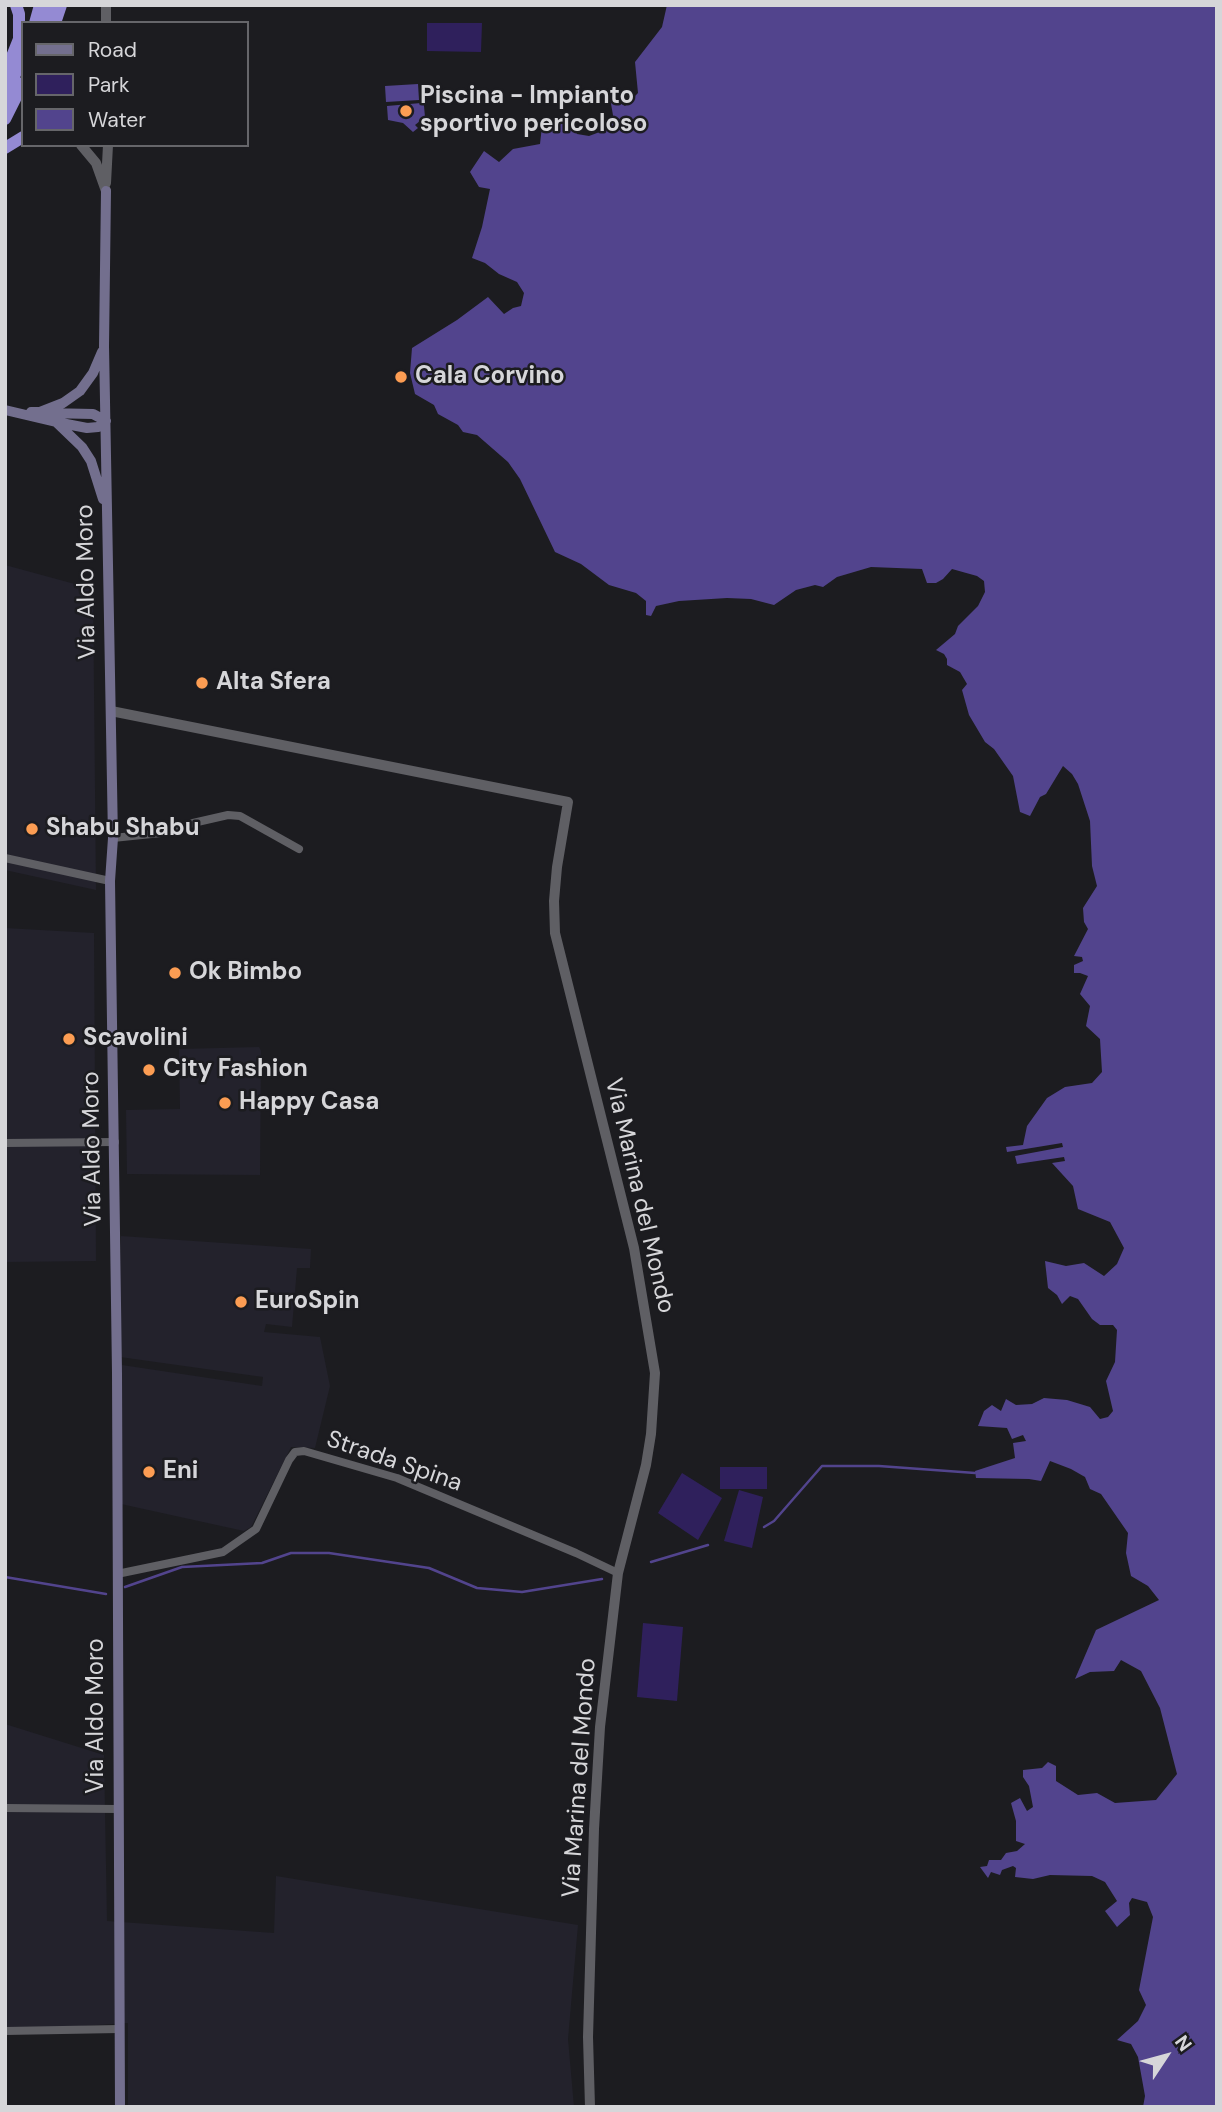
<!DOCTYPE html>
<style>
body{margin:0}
#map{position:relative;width:1222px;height:2112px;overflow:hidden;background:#1c1c20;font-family:"DM Sans",sans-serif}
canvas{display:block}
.frame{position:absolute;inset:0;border:7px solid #d6d6d9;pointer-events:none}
.legend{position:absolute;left:21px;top:21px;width:228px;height:126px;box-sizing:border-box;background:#1c1c20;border:2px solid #66666a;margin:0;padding:9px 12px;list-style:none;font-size:21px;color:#d6d6d9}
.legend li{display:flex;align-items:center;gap:14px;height:35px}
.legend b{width:35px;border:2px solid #66666a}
.north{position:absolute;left:1131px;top:2021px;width:70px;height:70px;-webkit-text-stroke:5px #1c1c20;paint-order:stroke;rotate:54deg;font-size:19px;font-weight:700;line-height:28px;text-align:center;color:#d6d6d9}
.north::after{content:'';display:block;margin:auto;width:24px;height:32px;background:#d6d6d9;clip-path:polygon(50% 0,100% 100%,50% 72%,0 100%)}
</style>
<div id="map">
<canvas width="1222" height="2112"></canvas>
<div class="frame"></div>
<ul class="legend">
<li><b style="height:9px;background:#736f8e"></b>Road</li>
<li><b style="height:19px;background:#2f205c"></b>Park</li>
<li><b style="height:19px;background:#52448d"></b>Water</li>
</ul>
<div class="north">N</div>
</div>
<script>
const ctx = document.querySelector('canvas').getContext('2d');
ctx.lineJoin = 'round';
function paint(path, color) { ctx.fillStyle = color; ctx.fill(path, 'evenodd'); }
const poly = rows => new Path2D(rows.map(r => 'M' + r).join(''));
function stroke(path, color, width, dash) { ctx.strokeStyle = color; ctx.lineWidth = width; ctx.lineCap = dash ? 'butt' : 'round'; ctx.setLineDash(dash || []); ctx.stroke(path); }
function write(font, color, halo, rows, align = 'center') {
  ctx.font = font + ' "DM Sans",sans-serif'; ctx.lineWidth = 5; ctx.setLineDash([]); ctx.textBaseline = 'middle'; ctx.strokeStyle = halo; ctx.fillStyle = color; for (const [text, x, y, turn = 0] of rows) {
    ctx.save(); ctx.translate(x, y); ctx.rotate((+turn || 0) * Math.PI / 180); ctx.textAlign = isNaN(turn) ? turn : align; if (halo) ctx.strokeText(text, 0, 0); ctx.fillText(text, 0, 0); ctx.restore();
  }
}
paint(poly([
 [5,565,93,589,96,890,5,870],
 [5,928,94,933,96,1261,5,1262],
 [259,1047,261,1051,260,1175,127,1174,126,1110,180,1109,179,1049],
 [121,1236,311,1249,310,1268,297,1268,292,1327,266,1324,264,1332,320,1337,330,1386,315,1448,291,1447,251,1527,244,1531,121,1504,122,1365,262,1386,263,1377,120,1357],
 [5,1724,104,1755,107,1921,274,1933,276,1876,578,1925,568,2039,574,2107,128,2107,128,2023,5,2031]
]), '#23222c');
paint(poly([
 [427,23,482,23,481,52,427,51],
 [720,1467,767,1467,767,1489,720,1489],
 [682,1473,722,1498,698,1540,658,1513],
 [739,1490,763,1497,752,1548,724,1541],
 [643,1623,683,1627,677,1701,637,1697]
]), '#2f205c');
paint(poly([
 [667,5,1217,5,1217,2107,1143,2107,1145,2096,1138,2057,1131,2044,1117,2040,1138,2021,1146,2005,1139,1990,1153,1917,1147,1902,1132,1898,1129,1903,1130,1915,1117,1927,1105,1911,1117,1901,1105,1882,1092,1876,1050,1875,1033,1879,1015,1877,1016,1868,1013,1866,1002,1870,1000,1875,991,1872,988,1878,980,1867,987,1866,989,1860,1001,1860,1006,1853,1017,1851,1025,1844,1016,1841,1016,1821,1011,1803,1020,1798,1027,1811,1033,1807,1029,1786,1023,1777,1023,1770,1042,1768,1048,1762,1056,1766,1056,1781,1078,1795,1097,1793,1115,1803,1156,1800,1177,1774,1160,1708,1141,1671,1121,1660,1114,1671,1090,1672,1075,1679,1096,1630,1159,1600,1148,1586,1131,1576,1126,1553,1128,1533,1101,1494,1090,1489,1085,1477,1071,1469,1050,1461,1041,1481,1029,1479,976,1478,975,1471,1015,1458,1013,1443,1026,1441,1023,1435,1012,1439,1007,1428,978,1426,984,1411,992,1405,1001,1411,1006,1399,1016,1405,1032,1404,1044,1398,1067,1400,1090,1407,1100,1419,1108,1417,1113,1411,1106,1381,1115,1362,1117,1330,1113,1325,1100,1325,1092,1319,1078,1299,1070,1296,1062,1304,1057,1295,1048,1288,1045,1261,1066,1266,1084,1263,1104,1276,1117,1264,1124,1248,1110,1222,1078,1209,1073,1186,1052,1163,1065,1161,1064,1157,1017,1164,1015,1156,1063,1147,1062,1143,1007,1152,1006,1147,1023,1145,1027,1126,1047,1098,1065,1087,1092,1083,1102,1072,1100,1039,1086,1026,1090,1006,1080,994,1088,976,1080,973,1074,973,1074,965,1083,961,1082,957,1074,956,1088,929,1084,922,1083,908,1097,886,1092,866,1090,821,1078,784,1072,774,1063,766,1046,794,1040,797,1030,816,1020,812,1013,776,994,749,985,742,969,715,962,690,967,684,960,672,947,665,947,659,944,654,936,650,955,634,958,626,978,606,985,592,984,581,977,576,952,569,943,579,936,583,927,583,922,569,871,567,837,577,823,587,815,585,796,590,774,605,751,599,727,598,679,601,656,606,651,616,646,615,646,601,636,593,609,585,581,564,555,552,520,479,508,462,477,435,463,432,458,425,438,414,434,405,415,394,410,373,412,348,457,320,488,297,504,314,513,308,521,306,524,293,517,282,499,274,485,263,472,258,482,227,490,189,479,187,470,172,484,151,499,162,513,149,540,144,542,126,554,126,563,119,574,125,577,134,589,136,605,130,614,121,610,98,625,106,638,93,635,62,662,27],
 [418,84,419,100,386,102,385,86],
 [421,95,423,95,425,117,415,125,418,128,413,132,403,123,388,120,387,106,421,103]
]), '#52448d');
stroke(poly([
 [764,1527,774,1521,822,1466,879,1466,975,1473],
 [651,1562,708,1545],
 [5,1577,106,1594],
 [125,1587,182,1567,262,1563,291,1553,329,1553,429,1568,477,1588,522,1592,602,1579]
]), '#52448d', 2.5);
stroke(poly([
 [113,838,171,832,193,823,228,815,240,816,299,849],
 [5,858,110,881],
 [5,1143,115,1142],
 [117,1574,223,1552,256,1529,289,1460,295,1452,304,1451,397,1478,576,1553,618,1573],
 [5,1808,118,1809],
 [5,2031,119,2029]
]), '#5f5f64', 8);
stroke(poly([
 [106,5,106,23],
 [81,145,96,163,106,191],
 [106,183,108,145],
 [111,711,568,802,557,867,554,901,555,933,634,1248,655,1373,651,1434,646,1465,618,1573,600,1727,594,1829,588,2037,590,2107]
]), '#5f5f64', 10);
stroke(poly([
 [106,191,104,346,113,838,110,881,117,1373,120,2107],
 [5,410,56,422,82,447,91,461,103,499],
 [31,412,40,412,63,403,80,391,93,373,102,352],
 [45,413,93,414,106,421,98,427,87,428,56,422]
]), '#736f8e', 10);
stroke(poly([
 [35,23,40,5],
 [45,23,52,5],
 [55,23,61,5],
 [5,74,19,39,19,14,16,5],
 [5,97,23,56],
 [5,119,23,83],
 [5,148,23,137]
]), '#948ad3', 12);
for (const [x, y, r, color] of [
 [406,111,7,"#fc9d53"],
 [401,377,7,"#fc9d53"],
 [202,683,7,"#fc9d53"],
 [32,829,7,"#fc9d53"],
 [175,973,7,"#fc9d53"],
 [69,1039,7,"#fc9d53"],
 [149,1070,7,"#fc9d53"],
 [225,1103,7,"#fc9d53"],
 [241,1302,7,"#fc9d53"],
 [149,1472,7,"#fc9d53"]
]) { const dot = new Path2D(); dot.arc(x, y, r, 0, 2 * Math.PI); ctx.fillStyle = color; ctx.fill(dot); stroke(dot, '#1c1c20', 2.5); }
write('bold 24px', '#d6d6d9', '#1c1c20', [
 ["Piscina - Impianto",420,97],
 ["sportivo pericoloso",420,125],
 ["Cala Corvino",415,377],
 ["Alta Sfera",216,683],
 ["Shabu Shabu",46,829],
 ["Ok Bimbo",189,973],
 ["Scavolini",83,1039],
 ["City Fashion",163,1070],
 ["Happy Casa",239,1103],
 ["EuroSpin",255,1302],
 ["Eni",163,1472]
], 'left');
write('24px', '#d6d6d9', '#1c1c20', [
 ["Via Aldo Moro",87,582,-91],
 ["Via Aldo Moro",93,1149,-91],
 ["Via Marina del Mondo",639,1196,77],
 ["Strada Spina",394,1462,19],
 ["Via Aldo Moro",97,1716,-90],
 ["Via Marina del Mondo",580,1778,-86]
]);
</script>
